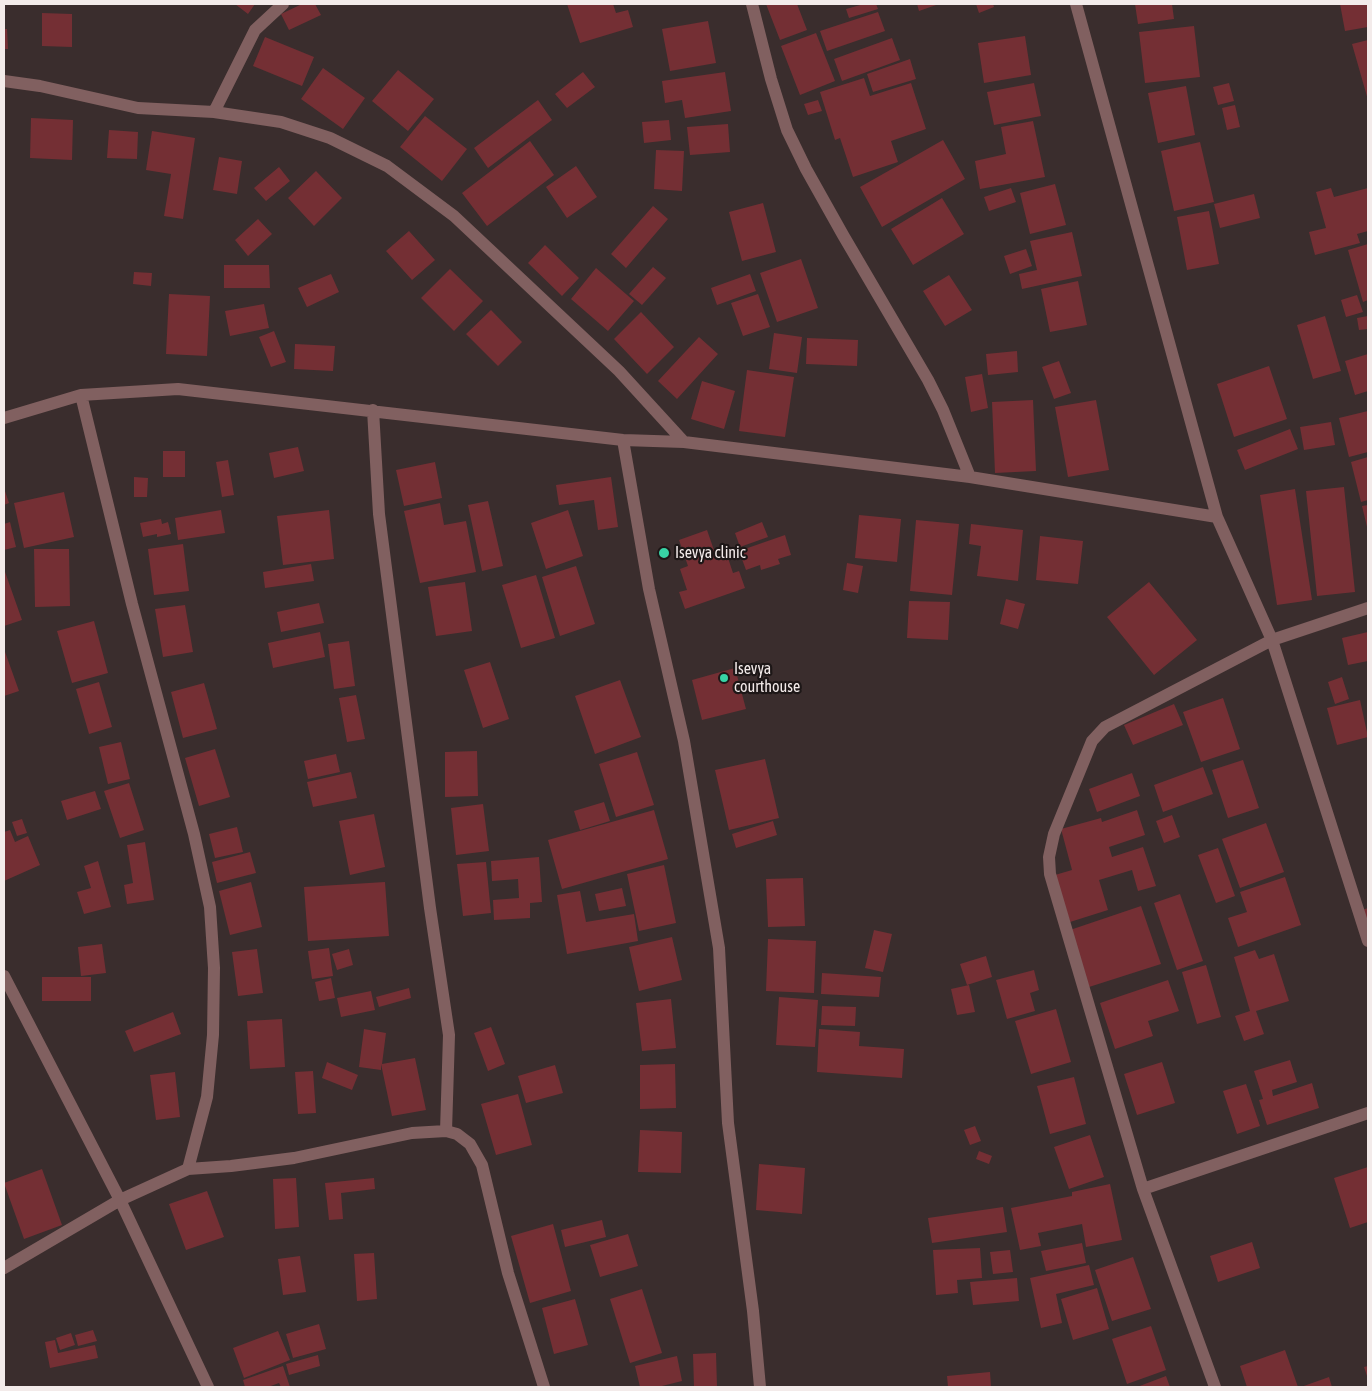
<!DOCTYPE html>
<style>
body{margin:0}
#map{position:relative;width:1372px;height:1391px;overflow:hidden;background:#3a2d2d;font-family:"Asap Condensed",sans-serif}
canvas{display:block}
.frame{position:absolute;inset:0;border:5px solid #f3ebea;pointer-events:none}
</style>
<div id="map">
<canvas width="1372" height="1391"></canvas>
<div class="frame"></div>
</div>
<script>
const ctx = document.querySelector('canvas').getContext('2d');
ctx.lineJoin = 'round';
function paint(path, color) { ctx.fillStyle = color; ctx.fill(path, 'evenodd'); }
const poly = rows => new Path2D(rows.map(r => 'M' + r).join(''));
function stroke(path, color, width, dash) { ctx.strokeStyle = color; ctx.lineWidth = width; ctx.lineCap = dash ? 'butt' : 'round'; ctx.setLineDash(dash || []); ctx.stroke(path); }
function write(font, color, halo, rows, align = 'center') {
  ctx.font = font + ' "Asap Condensed",sans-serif'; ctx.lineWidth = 4.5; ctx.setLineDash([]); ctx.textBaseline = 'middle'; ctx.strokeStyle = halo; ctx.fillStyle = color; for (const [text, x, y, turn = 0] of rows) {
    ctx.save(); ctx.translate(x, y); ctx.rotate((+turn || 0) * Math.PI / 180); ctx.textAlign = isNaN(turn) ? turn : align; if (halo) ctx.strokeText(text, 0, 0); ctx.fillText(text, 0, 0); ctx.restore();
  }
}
paint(poly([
 [235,4,255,4,248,14],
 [302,4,315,4,321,15,289,30,281,14],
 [567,4,613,4,616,13,628,10,633,27,580,43],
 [766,4,797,4,807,30,780,40],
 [864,4,876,4,878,9,849,18,846,9],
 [917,4,939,4,919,11],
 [976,4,993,4,994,7,979,13],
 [1135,4,1172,4,1174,19,1138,24],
 [1340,4,1368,4,1368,27,1345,31],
 [878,12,885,31,827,51,820,31],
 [42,13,72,14,72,47,42,46],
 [708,21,716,63,670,71,662,29],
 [1194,26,1200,77,1145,83,1139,32],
 [4,29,7,29,8,49,4,49],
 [816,33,835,81,800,95,781,46],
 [1025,36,1031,75,984,83,978,43],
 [265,37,314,57,302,86,253,66],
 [892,38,900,60,842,81,834,59],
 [1368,40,1368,100,1352,44],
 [910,59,916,79,873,92,867,74],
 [323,68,365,98,343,129,301,99],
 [398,70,434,99,408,131,372,101],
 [583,72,595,87,567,108,555,94],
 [725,72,731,111,685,118,682,100,665,103,662,81],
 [864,78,870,96,911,83,926,129,891,141,898,162,853,177,840,138,835,140,820,92],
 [1034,83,1041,116,994,125,987,92],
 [1229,83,1234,101,1218,105,1213,87],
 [1186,86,1195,135,1158,143,1148,93],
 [538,100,552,120,488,168,474,148],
 [818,100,822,111,808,115,804,104],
 [1235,105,1240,127,1227,130,1222,108],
 [425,116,467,149,442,181,400,147],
 [31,118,73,120,72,160,30,158],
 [669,120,671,140,644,143,642,122],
 [1033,121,1045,177,980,189,975,161,1006,154,1001,127],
 [728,124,730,152,690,155,687,127],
 [109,130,138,132,137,159,107,158],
 [152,131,195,138,183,219,164,216,171,174,146,170],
 [943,140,965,179,882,227,860,187],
 [530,141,554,175,487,226,462,193],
 [1200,142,1214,202,1174,211,1161,151],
 [656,150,684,151,682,191,654,189],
 [219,157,242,161,237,194,213,190],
 [576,166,597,197,567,218,546,187],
 [279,167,290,181,266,201,254,188],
 [316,171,342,198,314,226,288,198],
 [1055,184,1066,225,1030,234,1020,193],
 [1011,188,1016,202,989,211,984,197],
 [1331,188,1334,197,1368,188,1368,231,1357,234,1360,243,1315,255,1309,232,1326,228,1316,192],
 [1254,194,1260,218,1220,228,1214,204],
 [942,198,964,234,913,265,891,229],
 [763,203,776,252,742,261,729,212],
 [653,206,668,219,626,268,611,254],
 [1209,211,1219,264,1187,270,1177,217],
 [258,219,272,234,248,256,235,240],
 [409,231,435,260,412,280,386,251],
 [1072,232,1082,276,1022,289,1019,274,1037,270,1030,241],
 [1368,244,1368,300,1363,302,1348,250],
 [545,245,579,278,562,296,528,263],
 [1026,249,1032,266,1010,274,1004,256],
 [801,259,818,308,777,322,760,273],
 [224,265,269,265,270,288,224,288],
 [653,267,666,278,642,305,629,294],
 [596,268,634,301,608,331,571,299],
 [450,269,483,301,454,331,421,298],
 [134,272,152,273,151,286,133,284],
 [331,274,339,292,307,307,298,288],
 [750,274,756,291,717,305,711,288],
 [949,275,972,310,945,326,923,291],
 [1078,281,1087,325,1050,332,1041,289],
 [169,294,210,296,207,356,166,354],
 [758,294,770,327,743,336,731,303],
 [1357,295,1363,312,1346,317,1341,300],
 [264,304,269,328,230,336,225,311],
 [491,310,522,342,498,366,466,334],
 [641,312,674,347,647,374,614,339],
 [1325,316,1341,371,1313,379,1297,325],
 [1368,316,1368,329,1359,330,1357,318],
 [274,331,286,362,271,367,259,337],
 [774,333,802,337,797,373,769,369],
 [699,337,718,354,677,399,658,381],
 [807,338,858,340,857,366,806,364],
 [295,344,335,346,333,371,294,369],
 [1017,351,1018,372,988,375,986,354],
 [1368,354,1368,391,1355,395,1345,361],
 [1059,361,1071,393,1054,399,1042,367],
 [1269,366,1287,419,1234,437,1217,384],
 [747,370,794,377,785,437,739,431],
 [982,374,988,408,971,412,965,377],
 [702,381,735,391,724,429,691,419],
 [1033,400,1036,471,995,473,992,402],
 [1096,400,1109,470,1068,477,1055,407],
 [1368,411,1368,452,1349,457,1339,418],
 [1331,422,1335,445,1304,450,1300,427],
 [1290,429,1298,449,1245,470,1237,450],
 [298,447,304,471,274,478,269,453],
 [163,451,185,451,185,477,163,477],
 [1368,457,1368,500,1361,502,1351,462],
 [228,460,234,495,222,497,216,462],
 [435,462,442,498,404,506,396,470],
 [134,477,148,478,147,497,134,497],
 [611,477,618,527,598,530,594,500,559,505,556,485],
 [1344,487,1355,592,1317,596,1306,491],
 [4,488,9,503,4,505],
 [1295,489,1312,600,1277,605,1260,495],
 [64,492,74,537,24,548,14,503],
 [488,501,503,566,482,571,468,505],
 [440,503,444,525,466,521,476,572,420,583,404,511],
 [1368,505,1368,531,1362,506],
 [221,510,225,533,178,540,175,518],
 [329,510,334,559,283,565,277,516],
 [568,510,583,556,546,569,531,523],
 [859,515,901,519,897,562,855,558],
 [161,519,162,524,168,522,171,534,157,537,157,534,143,537,140,523],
 [916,520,959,524,952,595,910,591],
 [10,522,16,547,4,550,4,524],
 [762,522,768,537,740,547,735,533],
 [971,524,1023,530,1018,581,977,576,981,546,969,544],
 [707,530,716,556,726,552,733,573,739,571,745,588,685,609,679,592,687,590,680,569,688,566,679,540],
 [785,535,791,555,778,559,780,564,761,570,760,565,746,570,739,551],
 [1040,536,1083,541,1078,584,1036,580],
 [183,544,189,591,154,595,148,549],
 [34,549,69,549,70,606,35,607],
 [847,563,863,566,858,593,843,590],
 [311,564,314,581,265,588,263,572],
 [576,566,595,624,560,636,542,577],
 [4,569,22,620,4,626],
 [536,575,555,638,521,648,502,585],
 [465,582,472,631,436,636,428,587],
 [1149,582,1197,640,1154,675,1107,617],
 [1006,599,1025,604,1018,629,1000,624],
 [909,601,950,602,948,640,907,638],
 [319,603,324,623,281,632,277,612],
 [185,605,193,652,163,657,155,609],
 [94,621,108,673,72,683,57,631],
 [320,632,325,657,273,668,268,643],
 [1368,632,1368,661,1348,665,1342,638],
 [349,641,355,686,334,689,328,644],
 [4,649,19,691,4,696],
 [490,662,509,719,483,728,464,670],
 [735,668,746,709,702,720,692,680],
 [1342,677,1349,699,1335,704,1328,682],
 [620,680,641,737,595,754,575,696],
 [99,682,112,727,89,734,76,689],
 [204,683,217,729,183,738,171,692],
 [356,695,365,739,347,742,339,698],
 [1223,698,1240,749,1201,762,1183,712],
 [1360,700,1368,737,1337,745,1327,708],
 [1174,704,1183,725,1133,745,1124,725],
 [121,742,130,779,108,784,99,747],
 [215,749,230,797,199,806,185,758],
 [477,751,478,796,445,797,445,752],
 [637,752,654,805,616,817,599,764],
 [336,754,340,772,308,779,304,761],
 [765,759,779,818,729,830,715,770],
 [1243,760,1259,808,1228,818,1212,770],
 [1203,767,1213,794,1163,812,1154,785],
 [351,772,357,798,313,807,307,782],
 [1132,773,1140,796,1097,812,1089,789],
 [129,783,144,830,120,838,104,791],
 [95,791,101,809,67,820,61,801],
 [604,802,610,821,580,830,574,811],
 [483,804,489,851,456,855,451,808],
 [654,810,668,859,562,889,548,840],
 [1137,810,1145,835,1109,847,1112,857,1143,847,1156,886,1138,891,1132,870,1099,880,1108,910,1070,922,1055,875,1072,870,1061,829,1101,818,1102,822],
 [374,814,385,867,350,875,339,821],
 [1172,815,1180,837,1164,843,1156,821],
 [22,819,27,833,17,836,12,822],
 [773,821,777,835,736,848,732,834],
 [1266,823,1284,872,1240,888,1222,839],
 [237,827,243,852,215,858,209,834],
 [10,830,15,842,28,836,40,865,4,881,4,832],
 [145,842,154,900,127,904,124,885,133,883,127,845],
 [1218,848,1235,896,1216,903,1198,855],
 [250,852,256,873,217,883,212,862],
 [539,857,542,902,530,903,530,918,494,920,493,900,519,898,518,879,492,881,491,861],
 [98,861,111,907,84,914,77,892,91,888,84,866],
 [486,862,491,913,463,916,457,864],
 [664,865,676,923,639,931,627,874],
 [1285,877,1301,925,1238,947,1228,918,1247,912,1240,892],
 [803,878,805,926,768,927,766,879],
 [251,882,262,927,230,935,219,891],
 [385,882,389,936,308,941,304,887],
 [622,888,626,906,599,911,595,894],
 [580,891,586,922,634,914,638,941,567,954,557,895],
 [1180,894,1203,961,1177,970,1154,903],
 [1141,906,1161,964,1089,987,1070,930],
 [1368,908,1368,932,1362,910],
 [874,930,892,934,883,972,865,968],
 [672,937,682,980,639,991,629,947],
 [768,939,816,941,814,993,766,991],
 [102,944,106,973,81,976,78,947],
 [329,948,333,976,312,979,308,951],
 [257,949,263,993,238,996,232,952],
 [349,949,353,965,337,970,332,954],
 [1255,950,1259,959,1274,954,1289,1001,1256,1011,1264,1034,1244,1041,1235,1016,1250,1011,1234,957],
 [986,956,992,977,967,985,960,964],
 [1206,965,1221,1017,1197,1024,1182,972],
 [1034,970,1039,990,1030,993,1035,1011,1007,1019,996,980],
 [822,973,881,977,879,997,821,994],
 [42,977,91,977,91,1001,42,1001],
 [331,978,335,998,319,1001,315,982],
 [1168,980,1179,1011,1148,1021,1153,1036,1115,1049,1100,1003],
 [969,985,975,1012,957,1015,951,989],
 [409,988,411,998,379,1007,376,997],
 [371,991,375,1010,341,1017,337,998],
 [779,997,818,1000,815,1047,776,1045],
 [671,999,676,1048,642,1051,636,1003],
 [822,1006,856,1007,855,1026,821,1025],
 [1056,1009,1071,1062,1031,1074,1015,1021],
 [173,1012,181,1034,134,1052,125,1031],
 [282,1019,285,1067,250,1069,247,1021],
 [491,1027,505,1064,488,1071,474,1033],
 [364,1029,386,1033,382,1064,415,1058,426,1110,392,1116,381,1064,381,1070,359,1067],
 [819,1029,860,1032,859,1046,904,1049,902,1078,817,1072],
 [1290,1060,1297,1082,1272,1090,1273,1096,1312,1083,1319,1108,1267,1125,1259,1100,1263,1099,1254,1071],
 [327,1062,358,1075,352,1090,322,1078],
 [1162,1062,1175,1103,1137,1115,1124,1074],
 [675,1064,676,1108,640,1109,640,1065],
 [555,1065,563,1093,526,1103,518,1076],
 [313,1071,316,1113,298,1114,295,1072],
 [175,1072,180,1117,156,1120,150,1075],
 [1074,1077,1086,1124,1050,1134,1037,1086],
 [1246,1084,1260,1126,1237,1134,1223,1091],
 [518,1094,532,1145,496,1155,481,1104],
 [975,1126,981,1141,970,1145,964,1130],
 [640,1130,682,1132,681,1173,638,1172],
 [1090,1135,1104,1177,1069,1189,1054,1147],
 [979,1151,992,1156,989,1164,976,1159],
 [759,1164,805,1168,802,1214,756,1210],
 [1368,1167,1368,1222,1350,1228,1334,1178],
 [42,1169,62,1225,24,1239,4,1183],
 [296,1178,299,1227,275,1229,273,1179],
 [374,1178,375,1189,341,1193,343,1219,329,1220,325,1183],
 [1110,1184,1122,1240,1086,1247,1082,1224,1038,1233,1041,1246,1020,1250,1011,1208,1072,1196,1072,1192],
 [207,1191,224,1237,186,1250,169,1204],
 [1003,1207,1007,1232,932,1243,928,1218],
 [602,1220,606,1237,565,1247,561,1230],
 [553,1224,571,1291,530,1303,511,1236],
 [628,1234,638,1266,600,1277,590,1245],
 [1252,1242,1260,1268,1218,1282,1210,1256],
 [1082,1243,1086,1263,1046,1271,1041,1251],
 [980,1248,982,1278,957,1280,958,1293,936,1295,933,1250],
 [1010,1250,1013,1272,993,1274,990,1252],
 [374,1253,377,1299,357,1301,354,1254],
 [300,1256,306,1292,283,1295,278,1259],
 [1133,1257,1151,1309,1112,1321,1095,1270],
 [1089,1265,1094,1285,1056,1294,1062,1323,1041,1328,1030,1278],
 [1017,1278,1019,1301,973,1305,970,1282],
 [1097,1288,1109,1329,1073,1340,1061,1299],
 [642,1289,662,1353,630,1363,610,1299],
 [575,1299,588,1345,554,1354,542,1308],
 [319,1324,326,1349,293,1358,286,1334],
 [1151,1326,1166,1370,1127,1384,1112,1339],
 [93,1330,97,1341,78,1346,75,1335],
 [278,1331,290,1360,244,1378,233,1348],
 [71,1333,75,1345,60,1350,56,1338],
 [55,1340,58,1353,95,1345,98,1358,50,1368,45,1342],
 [1285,1350,1298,1387,1247,1387,1240,1366],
 [716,1353,717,1387,694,1387,693,1354],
 [318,1355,320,1366,289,1375,286,1364],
 [677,1356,682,1381,662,1386,662,1387,640,1387,635,1366],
 [283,1366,290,1387,281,1387,279,1383,268,1387,245,1387,243,1380],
 [1368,1366,1368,1379,1364,1367],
 [990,1372,991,1387,948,1387,947,1376],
 [1166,1376,1170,1387,1137,1387],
 [1329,1377,1332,1387,1301,1387]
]), '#742f34');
stroke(poly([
 [752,4,771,79,787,130,806,169,843,235,928,380,943,410,970,477],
 [1076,4,1217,517,1272,640,1368,941],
 [4,81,40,86,138,108,214,112,281,122,330,138,387,166,454,216,619,371,684,442],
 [214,112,255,30,283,4],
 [81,395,132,604,194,834,210,907,214,968,213,1035,207,1097,188,1169],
 [373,410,379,514,430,908,449,1035,446,1131],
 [4,418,81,395,178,389,623,440,684,442,970,477,1217,517],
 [623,440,649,589,684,741,719,948,728,1123,753,1311,760,1387],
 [4,976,120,1200,208,1387],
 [1143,1189,1368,1113],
 [4,1268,120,1200,188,1169,231,1166,294,1158,412,1133,446,1131,457,1134,470,1144,482,1165,508,1273,544,1387],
 [1215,1387,1143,1189,1050,874,1049,857,1054,834,1092,741,1105,727,1272,640,1368,608]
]), '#816060', 12);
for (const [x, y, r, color] of [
 [664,553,6,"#38d4a6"],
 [724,678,5,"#38d4a6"]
]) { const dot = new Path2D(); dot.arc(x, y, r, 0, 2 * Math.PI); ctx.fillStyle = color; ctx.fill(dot); stroke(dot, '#1d1717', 2); }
write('16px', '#f3ebea', '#1d1717', [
 ["Isevya clinic",675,553],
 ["Isevya",734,669],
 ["courthouse",734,687]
], 'left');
</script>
